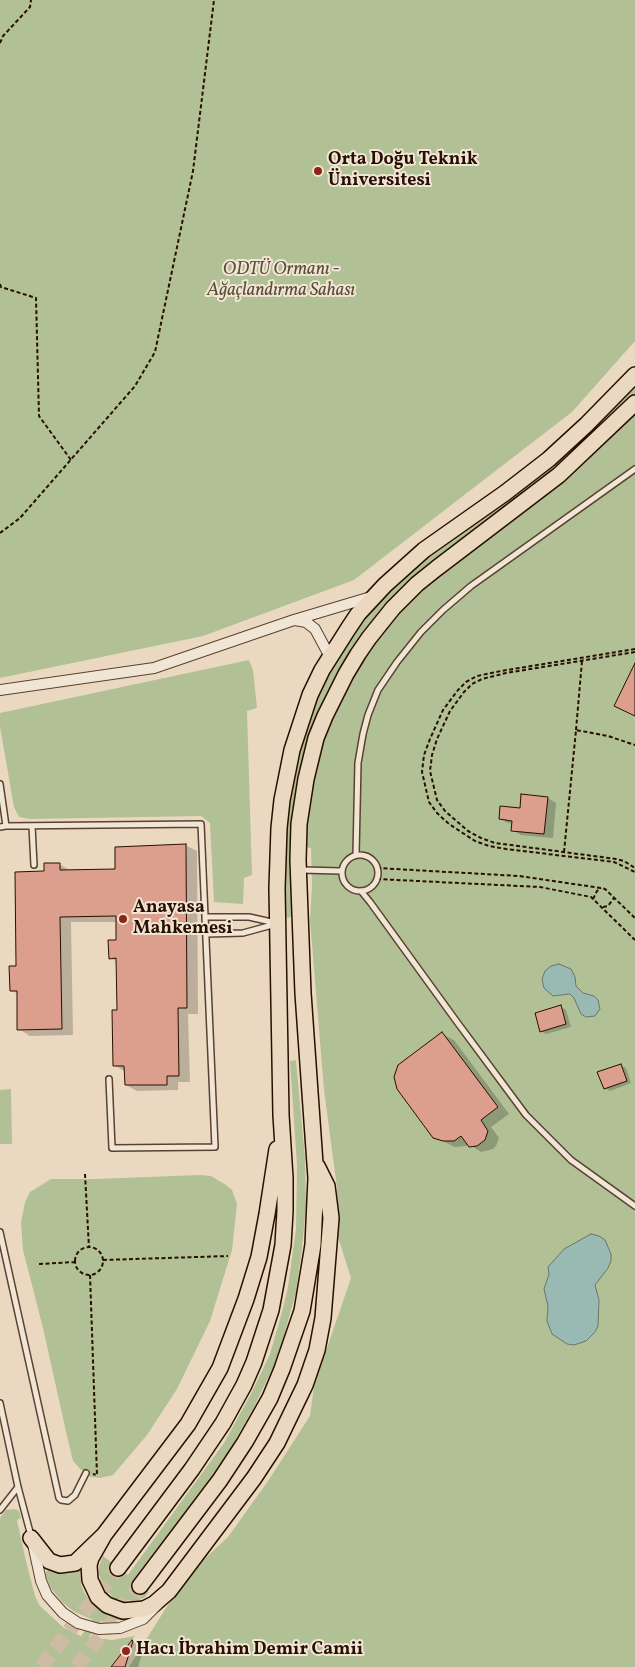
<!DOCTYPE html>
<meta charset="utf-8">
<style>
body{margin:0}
canvas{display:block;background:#ead9c0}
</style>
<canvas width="635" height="1667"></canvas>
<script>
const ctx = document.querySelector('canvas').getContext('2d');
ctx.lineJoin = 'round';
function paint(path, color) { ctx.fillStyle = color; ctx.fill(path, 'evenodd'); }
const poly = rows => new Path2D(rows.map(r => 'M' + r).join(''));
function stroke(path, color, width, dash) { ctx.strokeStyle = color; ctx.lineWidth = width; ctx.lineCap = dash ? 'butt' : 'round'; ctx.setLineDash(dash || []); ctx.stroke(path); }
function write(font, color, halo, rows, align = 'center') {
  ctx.font = font + ' Vollkorn,serif'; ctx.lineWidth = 4; ctx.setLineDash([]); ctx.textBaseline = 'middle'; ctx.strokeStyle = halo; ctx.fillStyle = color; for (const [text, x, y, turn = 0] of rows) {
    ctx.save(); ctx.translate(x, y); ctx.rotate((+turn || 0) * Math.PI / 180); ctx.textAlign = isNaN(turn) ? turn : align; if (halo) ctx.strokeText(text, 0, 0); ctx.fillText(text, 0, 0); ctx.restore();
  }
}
paint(poly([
 [0,0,635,0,635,341,572,412,354,580,203,636,0,678],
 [635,387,635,395,587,443,532,489,458,545,332,687,292,869,292,916,288,918,286,916,286,839,288,804,297,755,305,727,323,683,344,646,374,608,419,565,570,449],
 [635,403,635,1667,129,1667,186,1576,228,1537,268,1481,310,1416,314,1386,351,1278,338,1237,337,1188,324,1090,310,920,312,886,311,848,299,846,316,738,393,608],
 [249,660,253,670,257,708,247,711,252,875,244,878,243,904,214,902,210,823,201,816,30,819,19,817,14,807,0,727,0,713],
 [296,1060,305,1159,306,1205,302,1249,296,1292,283,1339,274,1365,255,1405,232,1446,209,1480,133,1580,149,1592,145,1597,139,1600,133,1601,118,1599,107,1614,123,1619,109,1622,101,1621,89,1637,112,1640,135,1636,111,1667,0,1667,0,1518,6,1510,15,1509,19,1511,21,1518,17,1520,25,1557,35,1596,40,1606,64,1628,81,1636,93,1620,73,1611,62,1602,50,1587,45,1574,46,1572,48,1570,64,1572,80,1569,81,1584,84,1592,88,1599,101,1611,112,1596,105,1589,99,1575,99,1566,103,1556,128,1575,224,1443,252,1392,270,1354,282,1312,288,1287,296,1229,297,1166,290,1061],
 [11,1089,12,1144,0,1144,0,1090],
 [200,1175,211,1176,226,1185,232,1190,237,1204,232,1250,210,1321,177,1389,147,1435,113,1475,100,1478,91,1477,83,1472,73,1461,67,1436,43,1328,23,1250,21,1223,25,1202,30,1192,51,1179,95,1179]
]), '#b2c096');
const water = poly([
 [559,964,571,969,575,977,576,986,583,993,594,996,598,1000,600,1009,595,1016,586,1017,581,1014,574,998,570,994,553,996,544,988,542,979,545,971,551,966,559,964],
 [591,1234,599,1236,605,1240,611,1254,611,1261,608,1268,595,1285,599,1300,598,1326,595,1332,586,1341,574,1345,567,1344,552,1334,547,1321,548,1306,544,1289,549,1274,548,1267,564,1249,591,1234]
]);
paint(water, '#98bab2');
stroke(water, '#6c766b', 1);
paint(poly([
 [548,798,556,803,553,838,521,835,513,830,513,824,508,823,500,819],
 [185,845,197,851,198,1014,188,1014,190,1082,178,1082,178,1090,137,1091,126,1085,126,1072,114,1065,118,1011,118,962,110,958,117,941,117,922,71,922,73,1035,30,1036,19,1029,18,994,11,990,46,872,59,864,71,871,116,870],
 [561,1007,566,1010,571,1027,546,1034,541,1031],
 [442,1034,454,1040,509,1114,491,1127,499,1138,496,1146,493,1149,481,1152,469,1144,466,1146,455,1147,434,1137],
 [620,1065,626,1068,631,1083,610,1091,605,1088],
 [132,1641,144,1648,138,1667,113,1667]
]), '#0003');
const building = poly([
 [635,663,635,716,614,706,635,663],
 [521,794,548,797,544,834,511,831,512,821,499,819,500,806,520,808,521,794],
 [186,844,187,1008,178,1008,179,1076,167,1076,167,1085,125,1085,124,1066,113,1066,112,1010,117,1010,116,958,109,959,108,940,116,940,116,916,60,917,62,1029,17,1030,17,991,10,991,9,966,16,966,15,872,44,871,44,863,60,863,60,870,115,869,115,847,186,844],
 [561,1005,566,1024,540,1032,535,1013,561,1005],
 [442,1032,498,1107,481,1120,488,1131,485,1140,477,1146,469,1147,461,1136,454,1141,443,1141,433,1138,397,1089,394,1077,398,1065,442,1032],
 [621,1064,627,1081,604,1089,597,1072,621,1064],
 [132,1640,133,1641,125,1667,111,1667,132,1640]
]);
paint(building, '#dc9e8d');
stroke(building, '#290f00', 1);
stroke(poly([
 [41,1667,118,1568],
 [76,1667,140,1586]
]), '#cdbba3', 15, [15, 8]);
const lane = poly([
 [0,784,6,826,0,827],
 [6,826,201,824,215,1147,112,1148,109,1079],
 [32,826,34,865],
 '342 873a18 18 0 1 1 36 0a18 18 0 1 1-36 0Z',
 [356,855,358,763,363,734,368,715,378,690,397,662,421,632,443,610,471,586,635,469],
 [301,870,341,871],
 [361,891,370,902,457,1022,526,1115,571,1160,635,1206],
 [205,917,249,917,276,923],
 [206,934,243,933,276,924],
 [0,1232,59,1498,61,1500,68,1501,75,1495,86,1473],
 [0,1403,18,1487,31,1536],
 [0,1510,18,1487]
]);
const street = poly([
 [295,620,306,622,315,629,330,657],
 [0,690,154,668,294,620,371,597],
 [33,1544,41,1581,47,1595,63,1613,78,1623,99,1629,120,1628,143,1619,157,1605]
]);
const primary = poly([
 [104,1535,91,1558,89,1565,90,1580,98,1597,107,1605,123,1611,144,1609,154,1604,169,1591,254,1478,277,1443,305,1385,317,1350,323,1318,331,1218,327,1186,317,1166],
 [31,1538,49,1561,60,1565,75,1563,104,1535,188,1424,220,1368,246,1299,259,1257,267,1214,277,1149],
 [118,1568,192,1469,223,1423,244,1385,254,1362,271,1310,283,1245,285,1211,285,1178,281,1115,277,888,279,828,282,800,292,750,310,695,322,670,348,629,358,614,385,585,424,550,505,493,549,459,586,425,635,375],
 [140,1586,220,1480,245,1442,270,1398,282,1369,302,1311,313,1245,316,1178,303,993,298,860,299,824,306,779,316,738,325,716,346,674,358,654,369,638,393,608,417,584,437,568,559,475,635,403]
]);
stroke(lane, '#594230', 8);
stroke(street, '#594230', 12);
stroke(primary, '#290f00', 18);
stroke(poly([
 [0,43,3,36,30,7,31,0],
 [0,284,1,287,36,298,39,416,71,460],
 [0,533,20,518,135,386,155,352,193,171,214,0],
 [635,649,501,671,477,676,466,682,458,690,443,710,430,739,424,755,422,772,429,802,437,813,449,824,475,841,489,846,506,849,614,862,635,872],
 [635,652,506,673,482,679,472,684,464,692,450,711,437,739,432,755,430,771,437,800,445,811,468,831,481,838,495,843,511,845,616,859,624,861,635,868],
 [576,730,582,661],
 [564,852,576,730,608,736,635,745],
 [377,868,519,876,601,888,605,889,635,918],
 [377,879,540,887,591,897,635,940],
 [593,899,597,891,601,888],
 [603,907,608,906,614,898],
 [85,1174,89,1248],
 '75 1261a14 14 0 1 1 28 0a14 14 0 1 1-28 0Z',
 [103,1260,228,1256],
 [39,1264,75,1262],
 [90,1275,97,1475,93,1474]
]), '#290f00', 2, [4, 2.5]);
stroke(lane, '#f1e6d6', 5);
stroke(street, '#f1e6d6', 10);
stroke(primary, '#ead9c0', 15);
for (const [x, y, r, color] of [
 [318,171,5,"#8f2418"],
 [123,919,5,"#8f2418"],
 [126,1651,5,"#8f2418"]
]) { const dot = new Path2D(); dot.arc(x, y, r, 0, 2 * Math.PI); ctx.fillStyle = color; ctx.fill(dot); stroke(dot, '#f1e6d6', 2); }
write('bold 18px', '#290f00', '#f1e6d6', [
 ["Orta Doğu Teknik",328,161],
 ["Üniversitesi",328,182],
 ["Anayasa",133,909],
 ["Mahkemesi",133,930],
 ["Hacı İbrahim Demir Camii",136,1651]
], 'left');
write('italic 18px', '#594d34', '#f1e6d6', [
 ["ODTÜ Ormanı -",281,271],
 ["Ağaçlandırma Sahası",281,292]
]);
</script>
